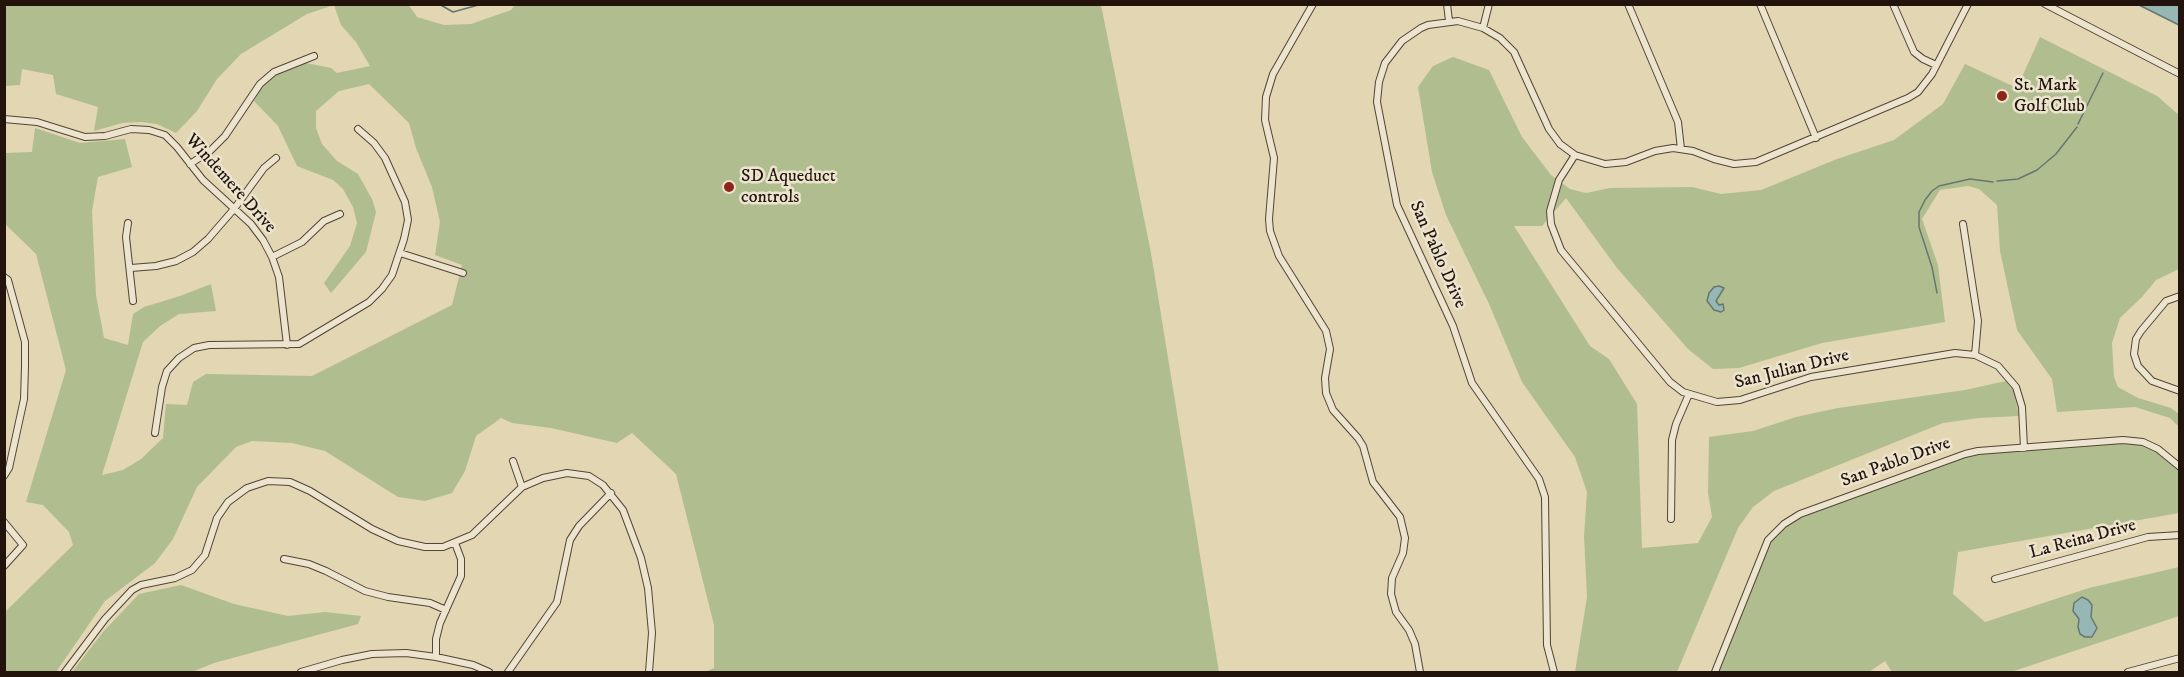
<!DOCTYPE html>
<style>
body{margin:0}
#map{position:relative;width:2184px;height:677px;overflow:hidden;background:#e2d6b3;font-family:"IM FELL DW Pica",serif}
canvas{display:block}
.frame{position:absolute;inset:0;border:6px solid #22140d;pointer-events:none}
</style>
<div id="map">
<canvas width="2184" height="677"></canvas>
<div class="frame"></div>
</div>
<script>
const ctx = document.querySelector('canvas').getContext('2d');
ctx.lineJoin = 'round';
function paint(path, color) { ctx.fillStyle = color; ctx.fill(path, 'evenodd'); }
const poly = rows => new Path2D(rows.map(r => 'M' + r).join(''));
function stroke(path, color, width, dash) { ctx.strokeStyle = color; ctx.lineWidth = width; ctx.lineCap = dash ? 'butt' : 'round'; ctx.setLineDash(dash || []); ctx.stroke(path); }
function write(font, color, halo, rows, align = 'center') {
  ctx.font = font + ' "IM FELL DW Pica",serif'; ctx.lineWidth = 5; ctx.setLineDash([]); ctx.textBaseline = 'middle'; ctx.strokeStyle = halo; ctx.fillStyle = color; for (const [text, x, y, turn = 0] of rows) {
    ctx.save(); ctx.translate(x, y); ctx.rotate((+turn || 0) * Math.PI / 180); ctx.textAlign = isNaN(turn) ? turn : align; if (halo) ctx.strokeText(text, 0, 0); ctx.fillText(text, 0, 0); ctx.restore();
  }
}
paint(poly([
 [408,4,417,17,444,25,471,24,511,10,516,4,1101,5,1151,253,1219,672,705,672,714,668,714,625,676,474,632,433,617,443,551,428,512,423,501,418,476,436,465,471,452,493,425,501,398,497,325,451,292,443,252,441,236,447,197,487,173,539,155,563,105,601,56,672,5,672,5,612,73,545,69,532,43,505,26,502,66,370,36,254,5,224,5,153,32,152,35,128,80,143,125,139,132,167,98,177,92,211,96,295,104,338,128,345,133,314,144,307,180,296,211,284,216,311,179,314,160,326,143,342,102,475,123,470,141,459,163,438,166,404,187,405,193,382,206,374,312,376,452,305,462,265,435,255,440,222,432,187,416,148,409,123,369,84,339,91,316,111,316,128,322,144,337,161,358,174,372,199,376,212,366,252,331,293,324,283,350,246,357,223,353,207,343,189,333,180,297,166,278,126,254,101,261,88,272,77,287,68,306,63,331,68,337,73,370,66,356,42,341,25,334,5,307,14,241,54,217,79,197,111,176,133,157,124,141,122,122,123,94,131,98,107,56,94,53,75,22,69,20,85,5,86,4,5],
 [2040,37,2157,96,2179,115,2179,269,2156,280,2142,297,2120,318,2112,343,2114,377,2118,387,2138,398,2171,408,2179,414,2179,427,2170,418,2135,407,2057,412,2052,379,2017,330,2000,251,1997,205,1979,189,1968,186,1940,190,1922,219,1938,265,1945,322,1822,343,1739,368,1713,369,1688,349,1617,268,1566,198,1542,226,1514,226,1590,346,1609,359,1637,404,1642,548,1698,543,1712,517,1708,493,1709,437,1753,431,1796,417,1838,408,1965,390,2006,381,2014,392,2019,416,1979,418,1943,423,1774,491,1753,507,1738,528,1677,672,1575,672,1587,597,1584,536,1587,492,1575,457,1522,382,1489,304,1446,215,1432,172,1418,87,1433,66,1453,57,1489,70,1522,137,1551,175,1570,189,1586,193,1610,188,1692,187,1721,194,1761,190,1837,159,1894,140,1943,104,1965,64,2017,88],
 [2126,440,2144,443,2179,468,2179,513,1958,552,1953,594,1985,622,2089,588,2179,567,2179,616,2011,672,1892,672,1885,661,1869,672,1714,672,1764,550,1788,521,1961,455],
 [181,585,234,604,288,616,325,612,361,616,358,624,214,663,192,672,72,672,103,632,139,594]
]), '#b0be8f');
const water = poly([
 [2139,5,2179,5,2179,25,2139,5],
 [1719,286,1724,288,1716,301,1719,305,1723,304,1724,310,1721,312,1714,310,1707,301,1709,293,1714,287,1719,286],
 [2082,597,2088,600,2092,605,2091,617,2097,628,2092,637,2085,637,2080,634,2078,627,2079,619,2073,611,2074,603,2082,597]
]);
paint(water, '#97b7b5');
stroke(water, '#687672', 1.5);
stroke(poly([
 [439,4,453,12,482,4],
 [2078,124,2103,73],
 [1997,181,2018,179,2037,170,2056,154,2077,127],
 [1937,293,1932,267,1919,227,1919,212,1925,200,1932,191,1939,186,1970,179,1993,182]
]), '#687672', 1.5);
const minor = poly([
 [1313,4,1273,74,1266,97,1265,120,1274,158,1269,219,1270,231,1279,256,1326,331,1330,349,1325,378,1326,393,1333,410,1358,438,1363,446,1373,482,1400,517,1405,538,1403,553,1392,578,1391,594,1396,612,1409,630,1415,644,1420,672],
 [1447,4,1449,21],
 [1628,4,1678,122,1681,149],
 [1760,4,1816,138],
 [1893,4,1914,52,1923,59,1936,65],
 [2045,4,2180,74],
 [1483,28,1489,4],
 [4,119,37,122,85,137,105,136,131,129,149,130,165,135,177,147,203,180,251,224,263,240,272,257,279,277,287,345],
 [1575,155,1559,180,1550,211,1551,224,1561,250,1670,382,1683,392,1717,402,1740,400,1811,377,1955,353,1975,355,1998,366,2016,387,2022,407,2024,448],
 [190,164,210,151,225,136,260,84,274,72,314,56],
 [128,223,126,237,133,301],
 [1963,224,1978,321,1975,355],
 [400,253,463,273],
 [272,257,302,242,324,221,340,214],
 [131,268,156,266,176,261,193,252,208,239,234,209,264,168,276,158],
 [4,277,8,280,25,342,25,366,24,399,9,468,4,476],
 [2180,296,2166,301,2141,331,2136,339,2134,354,2138,366,2152,381,2180,391],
 [155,433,162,387,167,371,179,358,194,348,209,345,299,344,369,302,382,289,392,275,404,239,408,220,405,202,385,158,374,143,358,129],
 [513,461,522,487],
 [1671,519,1672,440,1676,424,1689,394],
 [4,522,23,545,4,566],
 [284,559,309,564,326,571,365,591,388,597,430,603,446,610],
 [1995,579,2148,537,2180,535],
 [436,657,436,639,440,623,461,576,461,559,455,543],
 [65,672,105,619,132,590,141,585,175,578,192,570,205,555,217,518,228,502,247,488,268,481,290,482,310,491,372,529,398,541,425,547,443,547,472,535,522,487,543,478,567,473,589,476,603,485,623,510,641,558,648,588,652,633,649,672],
 [301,672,342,660,372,654,406,653,436,657,473,665,489,672],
 [508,672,557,602,570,540,579,526,611,493],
 [1554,672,1547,645,1545,497,1539,479,1472,383,1453,326,1397,205,1377,102,1379,82,1385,63,1402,41,1421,28,1428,25,1458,21,1483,28,1500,38,1514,52,1549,129,1560,144,1575,155,1605,164,1626,162,1655,151,1673,148,1693,151,1714,159,1734,164,1756,162,1908,98,1918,92,1932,74,1968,4],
 [1715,672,1768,540,1784,524,1800,514,1965,454,1978,451,2123,440,2143,442,2158,449,2180,467],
 [2128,672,2180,658]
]);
stroke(minor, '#524436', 8);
stroke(minor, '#ece4ce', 6);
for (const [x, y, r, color] of [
 [2002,96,6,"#8f2418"],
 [729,187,6,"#8f2418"]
]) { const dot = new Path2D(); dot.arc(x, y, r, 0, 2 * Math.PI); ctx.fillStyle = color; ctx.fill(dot); stroke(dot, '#ece4ce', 2); }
write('18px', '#22140d', '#ece4ce', [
 ["St. Mark",2014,86],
 ["Golf Club",2014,107],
 ["SD Aqueduct",741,177],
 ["controls",741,198]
], 'left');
write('18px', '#22140d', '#ece4ce', [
 ["Windemere Drive",230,184,48],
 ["San Pablo Drive",1437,255,66],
 ["San Julian Drive",1792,370,-14],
 ["San Pablo Drive",1896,463,-20],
 ["La Reina Drive",2083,540,-15]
]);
</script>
